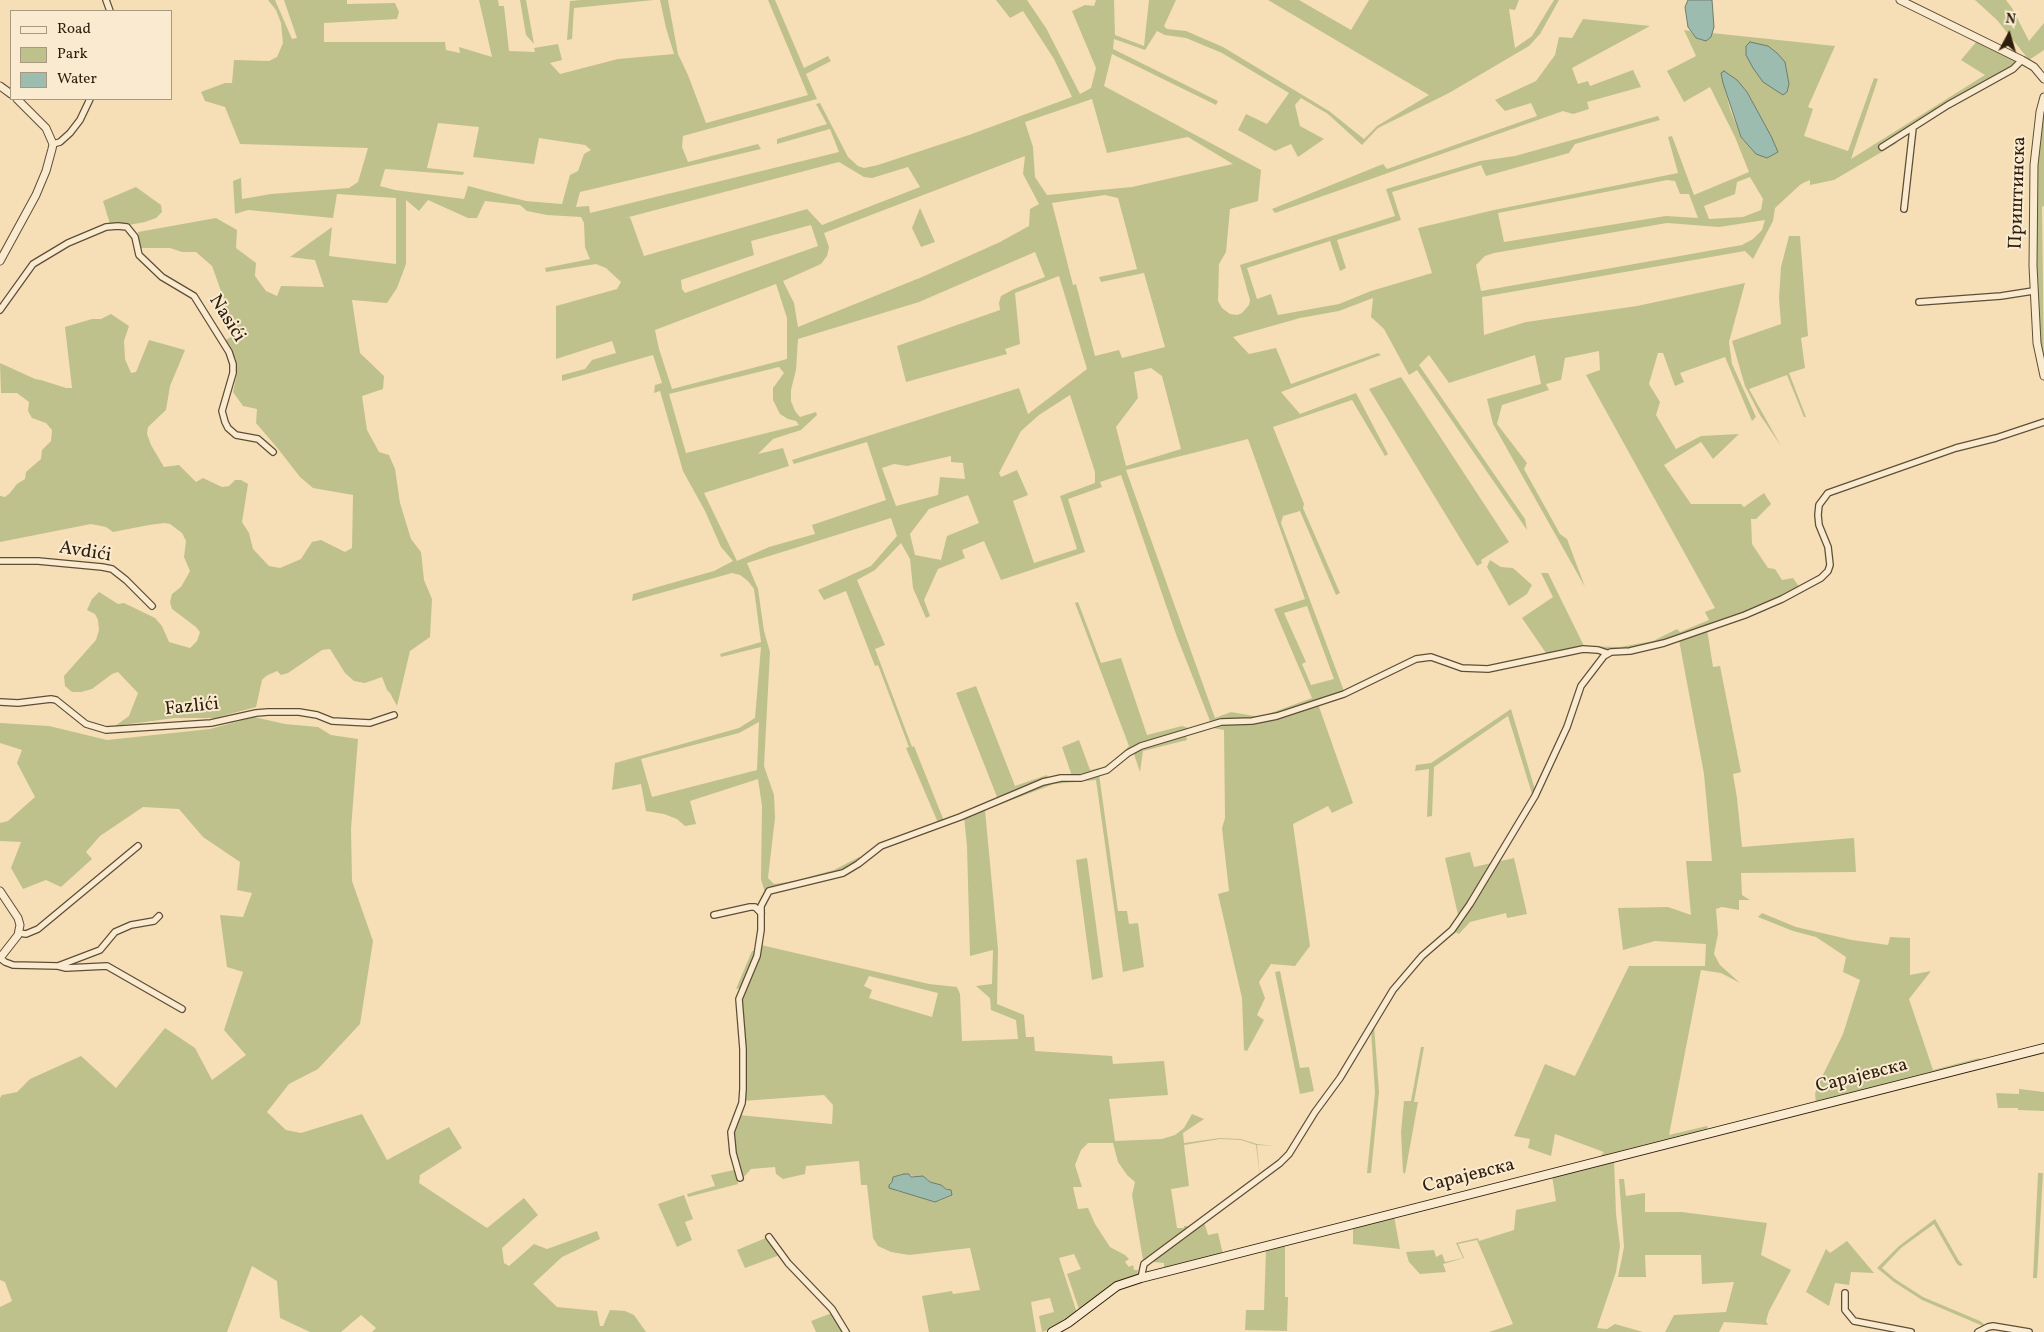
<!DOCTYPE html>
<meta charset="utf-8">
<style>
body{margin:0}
#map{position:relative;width:2044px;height:1332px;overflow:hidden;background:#f6dfb6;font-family:Vollkorn,serif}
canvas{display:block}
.legend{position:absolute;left:10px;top:10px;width:162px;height:90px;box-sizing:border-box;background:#f9ead0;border:1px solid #a79882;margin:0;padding:6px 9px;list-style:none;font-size:15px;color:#2d1d0c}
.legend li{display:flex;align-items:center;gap:10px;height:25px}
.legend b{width:25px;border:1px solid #a79882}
.north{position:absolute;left:1984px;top:10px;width:50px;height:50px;-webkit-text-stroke:4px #f9ead0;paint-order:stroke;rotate:6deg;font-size:14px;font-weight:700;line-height:20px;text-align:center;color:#2d1d0c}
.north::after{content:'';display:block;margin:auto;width:18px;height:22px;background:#2d1d0c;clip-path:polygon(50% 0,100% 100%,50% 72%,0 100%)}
</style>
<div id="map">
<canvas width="2044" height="1332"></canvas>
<ul class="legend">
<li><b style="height:6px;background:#f9ead0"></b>Road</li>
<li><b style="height:14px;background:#bfc18c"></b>Park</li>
<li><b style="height:14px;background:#9dbcb0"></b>Water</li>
</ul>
<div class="north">N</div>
</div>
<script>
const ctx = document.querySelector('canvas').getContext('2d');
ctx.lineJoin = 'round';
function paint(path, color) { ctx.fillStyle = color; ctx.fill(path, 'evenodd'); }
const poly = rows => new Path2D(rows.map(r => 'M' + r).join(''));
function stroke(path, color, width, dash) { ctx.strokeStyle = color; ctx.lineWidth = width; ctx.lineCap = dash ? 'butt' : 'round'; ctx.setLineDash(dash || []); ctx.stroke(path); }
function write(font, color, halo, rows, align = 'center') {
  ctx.font = font + ' Vollkorn,serif'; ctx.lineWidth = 4; ctx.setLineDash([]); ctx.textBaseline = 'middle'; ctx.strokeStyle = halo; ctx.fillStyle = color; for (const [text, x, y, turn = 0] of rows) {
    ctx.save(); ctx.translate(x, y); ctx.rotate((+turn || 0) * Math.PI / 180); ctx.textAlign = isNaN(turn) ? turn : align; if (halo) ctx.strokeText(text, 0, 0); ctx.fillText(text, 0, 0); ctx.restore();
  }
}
paint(poly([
 [268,0,275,0,292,39,297,38,284,0,347,0,347,4,395,3,399,12,397,19,324,23,324,42,445,42,446,50,460,53,459,47,492,57,479,0,498,0,499,6,504,6,509,51,535,52,534,48,558,44,562,60,550,63,560,74,618,59,674,54,666,28,660,0,668,0,678,54,688,75,706,123,808,95,768,0,775,0,804,68,828,56,831,61,806,74,817,99,683,136,682,147,688,162,758,144,761,149,580,192,576,207,589,206,590,213,839,152,830,129,777,144,777,139,827,124,816,104,820,103,848,157,858,166,864,168,878,165,969,135,1072,97,1054,59,1023,11,1010,18,996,0,1027,0,1046,28,1080,94,1091,88,1096,68,1072,11,1085,5,1094,6,1096,0,1114,0,1115,35,1144,46,1149,0,1176,0,1164,26,1167,29,1186,31,1223,47,1329,111,1364,139,1377,126,1429,95,1268,0,1299,0,1351,30,1369,0,1519,0,1515,10,1509,9,1515,48,1532,36,1554,0,1559,0,1540,34,1529,46,1449,93,1378,128,1362,145,1328,114,1301,98,1295,105,1300,126,1324,139,1298,157,1291,144,1275,151,1238,130,1246,114,1267,124,1289,93,1222,53,1186,38,1165,35,1157,31,1145,50,1114,39,1113,49,1218,101,1216,105,1112,54,1104,86,1261,170,1258,201,1230,209,1226,252,1219,264,1218,301,1222,308,1230,314,1237,315,1242,313,1249,305,1250,300,1240,265,1395,216,1386,189,1480,161,1515,156,1658,116,1660,120,1575,144,1569,153,1486,176,1481,165,1392,192,1401,220,1337,240,1346,268,1340,271,1330,241,1247,268,1257,299,1271,294,1278,315,1339,304,1371,291,1432,273,1418,228,1494,210,1678,173,1668,137,1672,136,1694,195,1749,172,1735,137,1710,87,1684,102,1667,71,1696,56,1684,30,1690,31,1696,38,1711,37,1712,33,1835,46,1808,107,1813,109,1804,136,1848,151,1874,78,1878,79,1851,159,1985,75,1961,60,1977,41,2014,60,2017,64,1893,138,1897,143,1834,180,1810,185,1810,180,1801,184,1775,208,1773,221,1753,259,1745,251,1482,297,1484,335,1526,322,1637,306,1745,283,1729,342,1732,364,1756,417,1752,421,1725,357,1680,373,1684,382,1675,386,1663,353,1658,353,1649,384,1660,402,1656,415,1676,449,1701,436,1739,434,1713,459,1701,442,1664,465,1691,504,1741,504,1744,507,1764,493,1771,504,1756,519,1751,519,1752,544,1768,568,1775,569,1782,580,1793,578,1800,588,1766,605,1657,644,1610,651,1586,648,1548,656,1522,618,1553,597,1541,573,1548,573,1584,646,1620,647,1653,641,1677,629,1680,632,1709,620,1705,612,1715,608,1586,375,1600,370,1599,351,1565,358,1561,380,1546,384,1549,390,1502,405,1497,424,1527,463,1524,469,1560,534,1567,539,1585,587,1493,424,1487,399,1541,384,1535,355,1449,383,1429,355,1419,365,1525,519,1527,530,1417,370,1409,375,1384,329,1371,317,1373,298,1339,311,1300,318,1233,337,1249,354,1276,348,1291,384,1378,353,1381,355,1281,392,1300,414,1356,393,1388,454,1385,456,1352,400,1273,427,1304,504,1303,508,1340,593,1336,595,1300,511,1283,516,1281,523,1344,691,1317,701,1353,803,1332,813,1328,806,1293,824,1310,946,1295,966,1271,964,1259,982,1265,998,1257,1015,1264,1020,1247,1051,1244,1050,1242,998,1218,894,1229,891,1222,828,1225,818,1224,730,1208,727,1212,726,1177,637,1121,475,1100,482,1102,487,1068,499,1085,552,1001,580,984,541,962,550,965,558,938,569,924,600,930,616,926,618,913,588,910,559,901,543,875,570,857,580,885,645,875,649,912,747,914,746,944,821,939,825,906,748,909,747,878,665,875,666,846,591,824,600,818,590,871,566,897,536,891,518,747,563,758,589,764,631,770,652,764,766,774,795,775,818,768,878,774,884,794,881,834,870,859,857,862,859,851,868,765,893,761,879,762,806,758,779,690,801,696,824,685,826,677,819,664,814,646,811,641,784,612,790,615,763,739,728,755,718,761,647,721,657,720,654,761,642,754,589,748,581,740,575,732,573,632,601,633,594,714,571,733,561,721,547,705,511,683,471,660,391,654,393,655,385,662,383,653,355,562,381,562,375,585,369,592,360,616,353,612,341,556,359,556,306,617,289,621,282,606,268,596,264,546,272,545,268,590,259,585,247,584,223,581,217,547,215,527,211,520,205,485,201,477,218,468,218,428,200,419,211,406,200,406,264,397,288,387,303,352,300,360,353,384,376,383,389,362,396,367,430,379,452,389,455,395,469,400,503,411,539,421,552,424,580,432,599,430,637,410,651,397,706,390,693,387,690,382,677,365,683,354,681,345,673,330,649,322,650,288,673,281,675,277,671,266,676,262,680,256,707,215,718,175,718,115,726,129,716,138,693,118,672,112,674,92,689,81,692,72,692,65,686,64,676,96,640,99,630,98,620,95,614,87,610,92,599,99,592,118,604,124,603,155,618,162,626,169,642,190,648,197,641,200,632,196,627,172,609,170,602,172,594,181,587,190,571,184,557,186,541,182,533,170,524,164,523,149,525,113,532,106,527,91,524,0,542,0,496,5,497,10,493,17,484,25,479,26,472,41,459,42,450,51,441,52,430,46,423,32,418,28,411,29,402,17,393,1,393,0,363,35,379,41,380,66,388,72,388,65,327,92,319,101,319,111,314,129,326,124,341,125,359,131,373,136,372,149,340,185,350,170,386,166,410,148,427,147,434,151,445,164,467,179,465,196,482,203,478,222,487,229,486,235,480,241,480,248,484,242,522,249,533,253,549,269,566,280,568,301,559,312,542,321,540,345,552,352,548,353,495,313,488,300,477,279,450,256,423,257,409,243,406,233,392,237,373,236,359,224,341,236,334,233,320,223,311,225,302,212,266,196,252,182,252,170,248,140,248,138,232,216,218,237,230,236,248,256,263,255,276,266,291,277,296,281,286,324,287,315,260,290,257,332,227,329,256,396,264,396,198,337,194,333,218,248,210,235,214,233,181,241,178,242,199,271,194,349,188,358,182,368,148,240,144,225,107,205,101,201,92,225,83,232,83,234,60,269,61,277,57,283,43,281,23,276,10],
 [1721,73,1747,92,1777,152,1767,158,1741,137,1730,109],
 [1092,99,1107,153,1188,137,1233,164,1132,187,1047,195,1035,177,1033,147,1025,122],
 [438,123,479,127,473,157,534,164,539,138,585,145,591,150,584,154,578,171,570,175,562,204,526,201,468,186,464,199,395,190,380,186,385,169,463,175,464,172,427,168],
 [1025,156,1023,174,1039,204,1030,209,1029,226,1000,242,922,277,798,327,794,303,783,281,821,264,827,256,829,247,824,233],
 [839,162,864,177,872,178,908,167,920,187,822,225,807,209,644,256,630,217,625,218],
 [1750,177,1763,199,1761,210,1743,217,1709,219,1704,206,1735,194,1737,182],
 [1667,180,1675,181,1680,194,1689,194,1698,218,1666,216,1504,242,1498,213],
 [1105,195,1118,198,1137,269,1099,277,1101,282,1144,273,1165,347,1122,358,1119,350,1095,356,1076,284,1073,285,1052,203],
 [1765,220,1762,230,1753,239,1742,245,1481,291,1476,265,1485,256,1494,253,1667,223,1719,227],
 [811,225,818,246,685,293,682,289,681,280,754,255,751,241],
 [1035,252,1045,277,1014,289,1001,296,999,303,1000,310,897,346,906,382,1007,354,1005,349,1020,344,1015,293,1059,276,1087,369,1028,414,1019,388,792,460,794,464,867,442,886,500,812,525,815,534,769,547,737,561,704,493,789,466,783,448,758,454,773,439,801,430,817,415,816,412,800,417,795,411,791,401,791,390,796,370,798,339,919,302],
 [776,284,787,318,787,359,672,389,659,349,655,330],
 [779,367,784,373,773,388,773,400,780,414,788,419,796,421,799,425,686,453,669,394],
 [1151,368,1162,376,1181,449,1126,466,1116,427,1138,398,1134,372],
 [1070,395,1095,472,1095,483,1060,496,1077,549,1034,563,1013,501,1028,495,1017,470,1001,477,999,473,1021,431,1039,415],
 [1248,439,1305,599,1274,609,1312,698,1260,717,1231,712,1215,718,1126,470],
 [951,456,951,462,963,463,965,479,940,477,938,495,896,506,882,468,894,464,907,466],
 [968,495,979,523,947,536,941,560,915,555,910,534,929,509],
 [1307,606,1334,679,1311,685,1302,664,1306,662,1284,613],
 [759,722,757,770,652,797,641,759,739,733],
 [520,0,526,0,534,44,526,35],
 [581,0,654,0,574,8,572,39,567,40,570,1],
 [1975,0,2006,0,2012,8,2029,41,2044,23,2044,50,2029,60,1997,20],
 [1583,19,1650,26,1572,68,1578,84,1588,81,1590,86,1633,70,1641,87,1587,102,1589,109,1573,114,1563,111,1275,213,1272,209,1383,164,1387,169,1537,116,1531,103,1505,111,1495,100,1536,81,1555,55,1559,37,1572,38],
 [2044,109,2044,206,2042,207,2044,370,2041,356,2036,285,2036,177],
 [136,187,161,205,162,212,156,218,145,222,123,226,110,224,103,201],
 [920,208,935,242,921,247,912,228],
 [1789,236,1800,236,1808,336,1801,338,1805,368,1789,373,1806,417,1804,417,1787,375,1749,389,1781,446,1760,415,1745,386,1732,341,1781,324,1779,298,1781,267],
 [1401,377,1509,542,1481,560,1482,563,1477,566,1369,389],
 [1490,560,1501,567,1513,568,1532,585,1527,594,1509,606,1487,567],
 [1078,602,1101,663,1121,658,1147,735,1182,726,1195,730,1186,735,1187,740,1143,751,1140,772,1134,754,1126,756,1099,774,1118,911,1127,911,1129,924,1138,923,1144,967,1123,972,1096,780,1054,784,985,810,998,949,997,1004,1024,1015,1026,1037,1034,1037,1035,1051,1112,1056,1113,1064,1164,1061,1168,1095,1109,1099,1115,1141,1162,1139,1175,1135,1184,1128,1192,1114,1204,1119,1183,1133,1184,1143,1220,1138,1241,1139,1257,1144,1274,1146,1257,1145,1260,1177,1256,1145,1241,1140,1220,1139,1184,1145,1189,1186,1171,1189,1177,1228,1184,1228,1184,1226,1192,1226,1150,1257,1143,1260,1132,1195,1135,1182,1127,1175,1118,1162,1113,1143,1088,1143,1081,1150,1075,1165,1082,1187,1073,1187,1078,1209,1088,1208,1095,1224,1110,1247,1125,1255,1129,1259,1125,1262,1129,1267,1133,1265,1134,1270,1138,1270,1137,1276,1080,1312,1067,1274,1081,1269,1074,1254,1059,1258,1077,1313,1055,1328,1042,1332,1039,1316,1054,1312,1050,1298,1031,1302,1036,1332,929,1332,922,1296,952,1291,953,1294,980,1290,970,1248,909,1255,891,1252,878,1246,873,1238,867,1185,861,1185,859,1161,806,1166,805,1174,783,1179,776,1174,775,1167,751,1169,742,1179,744,1188,733,1140,739,1115,832,1124,833,1105,824,1095,743,1101,745,1040,741,988,736,989,752,951,757,951,761,945,929,984,957,987,960,994,962,1041,1018,1039,1016,1020,991,1010,990,998,976,986,992,984,993,950,970,956,967,846,964,817,999,802,956,693,976,686,1015,786,1047,775,1049,779,1072,776,1062,747,1079,740,1090,770,1104,767,1114,761,1129,746,1075,603],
 [869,976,938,993,932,1017,869,998,872,990,864,986],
 [904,1174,927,1179,930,1182,951,1190,951,1196,939,1201,897,1191,892,1182,893,1177],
 [1707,629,1713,667,1720,666,1741,772,1733,774,1737,798,1742,847,1854,838,1856,872,1741,873,1742,895,1750,900,1739,900,1739,910,1722,907,1716,909,1718,934,1714,954,1720,965,1740,983,1721,973,1701,970,1669,1135,1707,1126,1708,1130,1598,1159,1604,1152,1555,1134,1551,1156,1528,1148,1530,1139,1514,1136,1545,1064,1575,1076,1629,966,1705,966,1706,944,1655,941,1623,950,1618,908,1668,907,1691,915,1686,861,1712,861,1704,774,1679,640],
 [1511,709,1536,793,1533,797,1508,716,1434,767,1432,816,1427,817,1429,769,1415,771,1416,765,1431,763],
 [254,717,285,724,318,727,331,735,358,739,351,829,352,881,373,941,360,1024,318,1069,289,1084,267,1112,286,1130,301,1133,362,1114,387,1160,449,1127,462,1148,420,1175,419,1183,487,1228,524,1198,538,1215,502,1248,504,1263,509,1266,534,1244,547,1249,597,1231,600,1239,562,1257,533,1284,557,1307,597,1311,600,1326,603,1326,610,1310,625,1311,634,1315,646,1332,372,1332,376,1328,361,1315,341,1332,310,1332,280,1318,277,1281,252,1266,227,1332,0,1332,0,1307,12,1301,5,1282,0,1280,0,1098,2,1095,17,1092,30,1079,81,1056,116,1088,165,1028,195,1048,212,1080,246,1055,224,1030,243,972,227,967,220,915,243,917,252,893,237,890,240,862,203,837,179,809,143,807,100,836,86,852,92,859,61,887,46,880,23,889,11,868,21,842,0,841,0,823,8,821,35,797,17,763,22,750,0,743,0,723,49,726,107,740,210,729],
 [1470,852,1474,867,1514,858,1527,914,1507,918,1506,913,1470,922,1459,934,1451,930,1459,919,1445,858],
 [1087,858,1103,977,1092,980,1076,860],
 [1762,913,1796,927,1852,940,1888,945,1890,937,1910,938,1910,975,1931,971,1909,999,1933,1070,1979,1058,1981,1061,1816,1103,1815,1094,1818,1085,1843,1034,1860,980,1843,972,1846,957,1816,937,1793,931,1758,917],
 [1280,971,1300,1068,1309,1067,1314,1091,1300,1094,1275,972],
 [1374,1025,1379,1092,1371,1173,1367,1173,1375,1093,1371,1031],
 [1421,1047,1424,1047,1414,1102,1418,1102,1405,1174,1403,1172,1401,1132,1404,1101,1411,1101],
 [2019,1089,2044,1092,2044,1111,2018,1110,2018,1108,1998,1108,1996,1093,2019,1094],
 [1614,1160,1616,1214,1620,1246,1616,1272,1597,1328,1607,1329,1615,1324,1643,1332,1489,1332,1513,1324,1477,1240,1458,1244,1464,1258,1443,1264,1446,1272,1420,1274,1409,1262,1406,1252,1434,1250,1436,1257,1442,1254,1445,1262,1463,1258,1456,1243,1478,1238,1479,1241,1514,1230,1516,1210,1556,1201,1552,1176],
 [734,1170,738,1184,688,1197,687,1194,715,1186,711,1175],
 [2038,1173,2043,1173,2037,1278,2033,1278],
 [1619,1179,1624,1179,1626,1196,1645,1193,1645,1212,1682,1212,1767,1223,1761,1255,1791,1270,1769,1311,1766,1321,1768,1325,1724,1322,1719,1332,1665,1332,1674,1315,1726,1312,1734,1282,1702,1284,1701,1255,1645,1255,1646,1277,1618,1277,1624,1247],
 [684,1195,693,1219,685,1222,692,1240,677,1247,658,1204],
 [1394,1216,1400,1249,1353,1244,1353,1227],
 [1935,1219,1959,1261,1963,1265,1960,1266,1957,1264,1934,1224,1901,1248,1882,1268,1895,1279,1923,1297,1980,1321,1984,1324,1983,1326,1922,1300,1894,1282,1877,1268,1899,1246],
 [1204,1222,1208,1235,1218,1233,1223,1254,1164,1270,1164,1263,1153,1262,1153,1259],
 [768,1237,780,1255,745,1268,737,1250],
 [1847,1241,1874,1273,1851,1272,1849,1285,1835,1283,1829,1306,1806,1292,1826,1249,1830,1253],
 [1285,1245,1285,1297,1288,1297,1287,1331,1245,1330,1246,1310,1264,1310,1266,1249],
 [832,1313,844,1332,816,1332,811,1321]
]), '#bfc18c');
const water = poly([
 [1688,0,1712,0,1714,27,1711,37,1706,41,1696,38,1688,27,1685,7,1688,0],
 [1750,42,1768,46,1777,53,1785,62,1789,84,1787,92,1783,95,1763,82,1753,68,1746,55,1746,46,1750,42],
 [1724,71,1737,80,1747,92,1771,136,1778,152,1767,158,1756,154,1741,137,1723,83,1721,73,1724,71],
 [904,1174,909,1174,911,1177,923,1176,930,1182,941,1185,946,1189,951,1190,952,1195,935,1202,889,1188,889,1185,892,1182,893,1177,904,1174]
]);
paint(water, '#9dbcb0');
stroke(water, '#707c6e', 1);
const minor = poly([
 [106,0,110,11],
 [53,144,60,142,70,133,80,120,90,99],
 [1882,147,1948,105,2013,69,2022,60],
 [1904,209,1913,128],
 [1919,302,2001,296,2033,291],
 [0,310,33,264,68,243,106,227,118,226,127,227,135,237,139,255,162,277,194,296,229,352,233,364,233,373,222,411,225,422,228,428,236,435,258,439,273,452],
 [0,561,38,561,102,567,112,569,126,580,152,606],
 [0,702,18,703,51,699,56,700,86,724,106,730,211,723,256,713,268,712,299,712,317,715,332,721,370,723,394,715],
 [714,915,750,907,755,907,761,913],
 [19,933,26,934,38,929,138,846],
 [0,958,5,962,13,965,58,966,100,950,115,932,131,925,154,921,159,916],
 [58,966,66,968,107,966,182,1009],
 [740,1178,733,1153,731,1132,742,1103,743,1089,743,1049,739,999,757,956,761,930,761,906,769,891,843,873,858,864,881,846,960,817,1043,782,1061,778,1081,778,1107,770,1128,753,1141,746,1221,722,1252,721,1277,716,1344,694,1416,659,1431,657,1462,668,1488,669,1583,649,1598,650,1607,653],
 [769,1237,788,1263,832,1309,846,1332],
 [1141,1278,1144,1264,1280,1163,1289,1154,1315,1112,1340,1078,1393,990,1422,956,1452,930,1470,904,1535,796,1567,727,1581,686,1604,656,1611,652,1630,651,1664,643,1745,615,1782,599,1821,578,1828,571,1830,565,1828,547,1819,525,1818,515,1819,505,1828,493,1956,448,1996,438,2044,422],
 [1845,1293,1845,1310,1854,1321,1911,1332],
 [1978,1332,1988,1327,1993,1326,2029,1332]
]);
const tertiary = poly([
 [1900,0,2022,60,2034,67,2044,79],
 [0,86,11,94],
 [2044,97,2040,112,2034,165,2033,266,2037,343,2044,376],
 [0,261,36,195,46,171,52,149,53,144,46,128,17,99],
 [0,891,18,918,20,925,18,935,0,958]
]);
const secondary = poly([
 [1052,1332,1068,1323,1117,1286,1141,1278,2044,1048]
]);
stroke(minor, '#5f4e36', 8);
stroke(tertiary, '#5f4e36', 9);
stroke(secondary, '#2d1d0c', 10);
stroke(minor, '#f9ead0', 5.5);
stroke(tertiary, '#f9ead0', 7);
stroke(secondary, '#f9ead0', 8);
write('19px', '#2d1d0c', '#f9ead0', [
 ["Приштинска",2019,193,-88],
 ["Nasići",226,319,58],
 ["Avdići",85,553,9],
 ["Fazlići",192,708,-6],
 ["Сарајевска",1862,1077,-14],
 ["Сарајевска",1469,1177,-14]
]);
</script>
